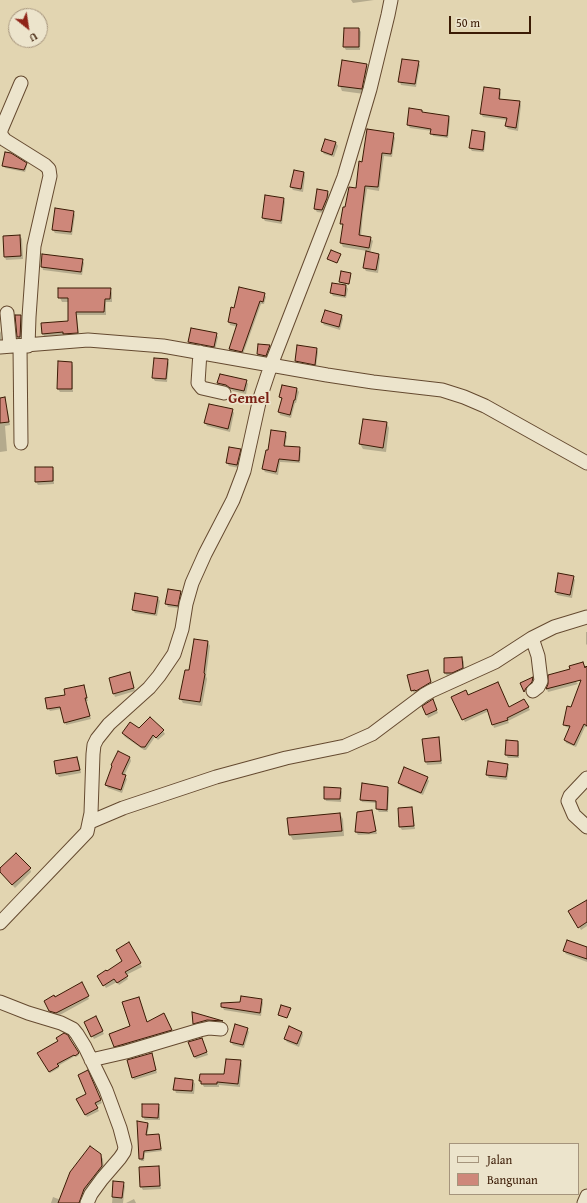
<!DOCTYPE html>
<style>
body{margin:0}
#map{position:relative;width:587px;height:1203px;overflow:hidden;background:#e2d5b1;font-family:"Gentium Book Plus",serif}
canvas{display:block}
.legend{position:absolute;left:449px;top:1143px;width:130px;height:52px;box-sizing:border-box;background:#ece4cc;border:1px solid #a5947c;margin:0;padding:5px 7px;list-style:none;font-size:12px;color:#3b1b05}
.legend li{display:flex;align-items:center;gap:8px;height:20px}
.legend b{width:20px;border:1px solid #a5947c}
.north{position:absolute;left:8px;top:8px;width:40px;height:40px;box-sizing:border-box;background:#ece4cc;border:1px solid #a5947c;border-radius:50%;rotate:150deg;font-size:11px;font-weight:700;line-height:16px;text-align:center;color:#3b1b05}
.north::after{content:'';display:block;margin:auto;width:14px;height:18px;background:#8f2418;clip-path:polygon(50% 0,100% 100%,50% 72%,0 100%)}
.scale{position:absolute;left:449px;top:16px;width:82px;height:18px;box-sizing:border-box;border:2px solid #3b1b05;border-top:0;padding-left:5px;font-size:12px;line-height:14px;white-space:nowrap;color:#3b1b05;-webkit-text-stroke:3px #ece4cc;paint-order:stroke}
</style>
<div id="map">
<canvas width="587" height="1203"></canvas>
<ul class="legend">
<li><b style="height:5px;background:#ece4cc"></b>Jalan</li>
<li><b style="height:11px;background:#ce877a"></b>Bangunan</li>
</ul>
<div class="north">U</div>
<div class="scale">50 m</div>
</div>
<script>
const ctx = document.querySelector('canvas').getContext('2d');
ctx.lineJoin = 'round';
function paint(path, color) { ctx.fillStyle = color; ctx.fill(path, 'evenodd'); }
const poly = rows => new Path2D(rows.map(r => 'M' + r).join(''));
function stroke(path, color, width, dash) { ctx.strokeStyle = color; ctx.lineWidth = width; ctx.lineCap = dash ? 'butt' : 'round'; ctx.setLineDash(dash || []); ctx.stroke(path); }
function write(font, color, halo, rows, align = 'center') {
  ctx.font = font + ' "Gentium Book Plus",serif'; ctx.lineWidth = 3.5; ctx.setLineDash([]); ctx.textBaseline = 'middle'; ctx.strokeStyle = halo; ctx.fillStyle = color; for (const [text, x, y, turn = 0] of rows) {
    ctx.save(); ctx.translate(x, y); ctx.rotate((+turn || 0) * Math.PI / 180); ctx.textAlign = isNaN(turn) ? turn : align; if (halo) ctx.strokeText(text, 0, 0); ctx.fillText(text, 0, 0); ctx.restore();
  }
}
paint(poly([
 [351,0,374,0,353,3],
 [359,29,361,32,360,50,346,50,344,47],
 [418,62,420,65,416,87,401,85,400,82],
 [367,65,369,69,364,94,342,91,340,86],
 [499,90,501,93,500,100,520,102,521,105,518,131,508,129,506,126,507,120,483,117,481,114],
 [410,109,421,111,423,113,449,116,450,120,448,138,433,136,432,131,410,128,408,125],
 [485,133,486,136,484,152,472,151,470,148],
 [393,134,395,138,392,157,384,156,379,191,367,189,363,213,361,236,370,238,373,241,370,253,379,255,380,258,378,273,366,271,364,268,367,251,343,247,341,243,344,227,341,223,346,208,357,189,362,163],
 [326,140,336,143,338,146,334,157,324,154,322,151],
 [26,164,27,166,25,172,5,168,3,165],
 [294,171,304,172,305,176,303,192,293,190,291,187],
 [328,192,329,195,328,202,324,213,317,212,315,209],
 [266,196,284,199,285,202,282,224,265,221,263,218],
 [73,211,75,215,72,235,55,233,53,230],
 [20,236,22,239,23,259,6,260,5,257,4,237],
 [82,260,84,263,82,275,43,270,42,266],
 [350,274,351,275,349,285,341,283,340,282],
 [332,284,346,286,348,289,346,298,333,296,331,293],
 [60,289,110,289,112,293,112,302,106,302,106,315,77,315,79,337,45,338,43,334,69,322,69,302,62,302,60,298],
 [264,294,266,297,264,304,261,304,243,354,231,352,230,349,238,327,230,325,229,322,235,309],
 [21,316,22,319,22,340,20,340,18,337],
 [342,316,343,319,340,330,324,325,322,322],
 [0,331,1,333,2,341,0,342],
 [216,334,218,337,215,350,190,345,189,342],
 [259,345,270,346,271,349,267,359,260,357,258,354],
 [317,349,318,352,316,367,297,364,296,361],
 [167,360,169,363,167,382,155,381,153,378],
 [72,363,73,366,73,392,60,392,58,389],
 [246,381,248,384,246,394,233,391,229,388,220,386,218,383],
 [297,389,299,392,296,403,295,403,291,418,280,415,279,412,282,400,280,397],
 [6,409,8,412,10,425,5,426,7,451,0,452,0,410],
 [232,410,234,413,230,432,207,426,205,423],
 [387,423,389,428,386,452,363,449,360,444],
 [285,433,287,436,285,447,299,448,301,451,300,463,280,462,278,475,265,472,263,469,266,451,269,452],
 [240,450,242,453,239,468,229,466,227,463],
 [52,468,54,471,54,484,38,485,36,482],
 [559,574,573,577,575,580,572,598,557,595,556,592],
 [181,592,182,595,179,608,168,607,166,603],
 [158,598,160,601,157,616,135,613,133,610],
 [586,632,587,632,587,645,586,644],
 [208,642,210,646,206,676,207,679,202,706,183,703,180,698,190,672],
 [462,658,464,662,464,671,454,675,447,676,445,673],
 [427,671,432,686,414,693,412,690],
 [130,673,135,691,115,697,114,694],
 [555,674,576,682,578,684,548,692,547,689],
 [532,679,534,681,533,685,527,693,522,683],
 [587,685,587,727,585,727,576,747,566,743,565,740,570,728,566,727,564,725,572,708],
 [84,686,88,701,86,701,91,719,66,725,61,709,50,711,48,708,67,696],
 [468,696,509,708,524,700,530,710,508,721,509,723,494,728,489,711,465,722,452,697],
 [434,704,438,713,428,718,427,715],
 [139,729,163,731,165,734,158,740,155,737,146,750,144,750,125,737,123,734],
 [438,738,440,741,442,764,427,765,426,762,423,739],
 [518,742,519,745,519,758,508,758,506,755],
 [77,758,79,761,81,773,59,777,57,774,55,762],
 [130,758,131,761,124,776,127,779,122,793,108,788,106,785,113,766],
 [507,765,509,768,507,780,489,778,487,775],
 [427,778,429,781,423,795,401,786,399,783],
 [387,788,389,790,388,812,379,812,377,809,377,803,362,802,361,800],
 [340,789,342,792,341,802,326,801,325,798],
 [412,808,413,811,415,829,402,830,400,827,399,809],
 [372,811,373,814,377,834,358,835,356,832,357,813],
 [340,814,343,819,344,836,293,840,290,835,289,819],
 [0,869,30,869,31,872,15,888,1,873],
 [587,901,587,926,581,930,570,911],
 [129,944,142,967,126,975,128,979,119,985,117,982,106,988,98,976,106,973,123,961],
 [587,948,587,962,566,954,564,951],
 [81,983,89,999,58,1016,52,1014,45,1001,55,998],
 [262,1000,263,1003,261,1016,224,1010,222,1006],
 [140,1001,147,1023,164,1015,173,1033,117,1049,115,1046,132,1026],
 [193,1013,222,1022,223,1023,195,1027,194,1024],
 [97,1020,104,1034,94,1039,85,1022],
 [247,1029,249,1032,244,1048,233,1045,231,1042],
 [302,1032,303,1035,299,1047,287,1042,285,1039],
 [70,1039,79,1055,76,1057,75,1056,58,1066,59,1068,50,1073,39,1054],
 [203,1042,208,1055,196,1059,194,1056],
 [151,1054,153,1057,157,1073,134,1080,133,1077],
 [240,1061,242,1064,240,1087,219,1085,219,1087,204,1087,200,1080,225,1075],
 [89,1074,102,1103,96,1106,99,1111,87,1117,77,1100,87,1094],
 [193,1081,195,1084,194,1094,176,1093,175,1090],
 [158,1105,160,1108,160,1120,145,1120,143,1117],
 [148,1123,149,1126,147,1136,159,1135,162,1151,145,1153,144,1161,141,1161,140,1158],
 [100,1155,103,1159,104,1171,82,1203,51,1203,53,1197,61,1200],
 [159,1167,160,1170,161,1189,143,1190,141,1187,140,1168],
 [114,1182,123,1183,125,1186,123,1203,112,1203],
 [134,1199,136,1203,126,1203]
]), '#0003');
const building = poly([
 [344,28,359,28,359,47,343,47,344,28],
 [402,59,419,61,415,84,398,82,402,59],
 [342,60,367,64,362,89,338,86,342,60],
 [484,87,500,89,499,99,520,101,516,128,505,126,507,118,480,114,484,87],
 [409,108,422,110,422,112,449,116,447,136,430,134,431,129,407,125,409,108],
 [367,129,394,133,391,154,382,153,378,187,365,186,359,235,371,237,369,248,340,243,343,224,340,224,343,207,345,207,349,187,356,188,359,161,362,162,367,129],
 [472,130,485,132,483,150,469,148,472,130],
 [325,139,336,142,332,155,321,151,325,139],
 [5,152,11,153,27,163,24,170,2,166,5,152],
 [294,170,304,172,301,189,290,187,294,170],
 [317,189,328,191,327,198,322,210,314,209,317,189],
 [265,195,284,198,281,221,262,218,265,195],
 [55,208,74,211,71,232,52,230,55,208],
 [20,235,21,256,4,257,3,236,20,235],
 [331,250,341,254,337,263,327,259,331,250],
 [366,251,379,254,376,270,363,268,366,251],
 [42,254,83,259,81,272,41,267,42,254],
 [341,271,351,273,349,284,339,282,341,271],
 [332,283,346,285,345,296,330,293,332,283],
 [239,287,265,293,263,302,260,301,242,352,229,349,237,324,228,322,231,307,234,308,239,287],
 [58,288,111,288,110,299,105,299,104,312,76,312,78,333,63,334,63,332,42,334,41,323,68,321,68,298,58,298,58,288],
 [325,310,342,315,339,327,321,322,325,310],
 [15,315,21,315,20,337,17,337,15,315],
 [191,328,217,333,214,347,188,342,191,328],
 [258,344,270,345,266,356,257,354,258,344],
 [297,345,317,348,315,365,295,361,297,345],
 [154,358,168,359,166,379,152,378,154,358],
 [58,361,72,362,72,389,57,389,58,361],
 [220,374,247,380,244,391,230,388,226,385,217,383,220,374],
 [282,385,297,388,295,400,294,400,290,415,278,412,282,398,279,397,282,385],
 [5,397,9,422,0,423,0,398,5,397],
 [209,404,233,409,228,429,204,423,209,404],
 [363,419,387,422,383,448,359,444,363,419],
 [271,430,286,432,284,446,300,447,299,461,279,459,276,472,262,469,266,450,268,450,271,430],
 [229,447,241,449,237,465,226,463,229,447],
 [35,467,53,467,53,481,35,482,35,467],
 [558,573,574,576,570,595,555,592,558,573],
 [168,589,181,591,178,606,165,604,168,589],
 [135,593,158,597,155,614,132,610,135,593],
 [194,639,208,641,204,673,205,674,200,702,179,699,185,670,189,670,194,639],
 [462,657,463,668,452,673,444,673,444,658,462,657],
 [583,662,585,668,586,666,587,667,587,726,584,724,574,745,564,740,570,726,563,725,567,706,571,707,581,680,546,689,548,684,548,675,570,669,569,666,583,662],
 [428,670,431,682,416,691,415,690,411,691,407,675,428,670],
 [130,672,134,688,113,694,109,678,130,672],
 [533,677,532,682,526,688,524,692,520,683,533,677],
 [498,682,509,707,524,699,529,707,507,718,508,720,492,725,487,709,462,720,451,697,466,690,468,695,498,682],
 [84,685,87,698,85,698,90,716,64,723,60,707,47,709,45,698,65,695,64,689,84,685],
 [433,699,437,710,426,715,422,706,433,699],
 [150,717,164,730,156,738,153,735,145,747,141,747,122,733,130,722,139,728,150,717],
 [439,737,441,761,425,762,422,739,439,737],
 [506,740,518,741,518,756,505,755,506,740],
 [118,751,130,757,122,774,126,775,121,790,105,785,112,766,111,765,118,751],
 [77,757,80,770,56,774,54,761,77,757],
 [488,761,508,764,506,777,486,775,488,761],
 [404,767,428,777,421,793,398,783,404,767],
 [362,783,388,787,387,810,376,809,376,801,360,800,362,783],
 [324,787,341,788,340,799,324,799,324,787],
 [412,807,414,826,399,827,398,808,412,807],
 [372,810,376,831,369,833,355,832,357,812,372,810],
 [340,813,342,831,289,835,287,818,340,813],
 [16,853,31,868,12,885,0,872,0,868,16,853],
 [587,900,587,922,578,928,568,911,587,900],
 [567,940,587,947,587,959,563,951,567,940],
 [129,942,141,963,125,972,128,976,117,983,114,979,103,986,97,976,106,970,107,971,122,961,116,950,129,942],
 [82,982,89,996,56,1013,49,1011,44,1001,54,995,55,997,82,982],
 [241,996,262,999,260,1013,221,1007,221,1003,240,1002,241,996],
 [139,997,147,1022,164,1013,172,1030,114,1047,109,1034,130,1026,122,1002,139,997],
 [281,1005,291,1008,287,1018,278,1015,281,1005],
 [192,1012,223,1021,207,1020,193,1024,192,1012],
 [96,1016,103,1031,91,1037,84,1022,96,1016],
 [235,1024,248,1028,243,1045,230,1042,235,1024],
 [289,1026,302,1032,297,1044,284,1039,289,1026],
 [64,1033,68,1035,70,1039,79,1053,75,1056,74,1055,57,1064,59,1066,49,1072,37,1053,58,1041,56,1038,64,1033],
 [202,1038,207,1052,194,1057,188,1042,202,1038],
 [152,1053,156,1070,132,1078,127,1060,152,1053],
 [226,1059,241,1060,238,1084,217,1082,217,1084,201,1084,201,1081,199,1081,200,1074,224,1074,226,1059],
 [88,1070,101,1100,95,1103,98,1108,85,1115,76,1099,86,1094,78,1075,88,1070],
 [175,1078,193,1080,192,1091,173,1090,175,1078],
 [142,1104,159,1104,158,1118,142,1117,142,1104],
 [137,1121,148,1123,146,1135,159,1134,161,1149,144,1151,143,1159,139,1159,137,1121],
 [90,1146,101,1154,102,1166,84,1189,79,1203,58,1203,70,1172,90,1146],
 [159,1166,160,1186,140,1187,139,1167,159,1166],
 [113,1181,124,1182,122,1198,112,1197,113,1181]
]);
paint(building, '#ce877a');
stroke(building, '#3b1b05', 1);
const minor = poly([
 [21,83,1,130,1,135,5,140,45,165,49,169,50,176,34,246,29,317,28,346],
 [7,313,10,346],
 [20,346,21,443],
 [0,347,88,340,163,346,327,375,373,382,442,390,464,397,485,406,587,463],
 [200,352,198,383,202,388,224,393],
 [532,638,538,656,541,681,538,687,533,691],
 [587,778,570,796,568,801,574,815,587,827],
 [90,822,123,808,216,777,286,758,345,746,372,734,424,695,431,691,495,662,532,638,554,627,587,617],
 [0,923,87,832,91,813,93,754,94,745,97,739,109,724,149,688,159,676,174,654,182,629,186,604,192,583,205,554,233,500,244,471,260,398,271,365,344,177,370,89,388,15,391,0],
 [0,1002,28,1013,61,1023,73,1029,77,1034,85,1047,106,1090,120,1128,125,1147,124,1152,120,1158,102,1179,91,1194,87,1203],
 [91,1060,126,1052,200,1030,209,1028,221,1029],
 [584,1203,587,1196]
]);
stroke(minor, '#654a30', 15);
stroke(minor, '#ece4cc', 13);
write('bold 15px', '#7a1f14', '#ece4cc', [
 ["Gemel",249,399]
]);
</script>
